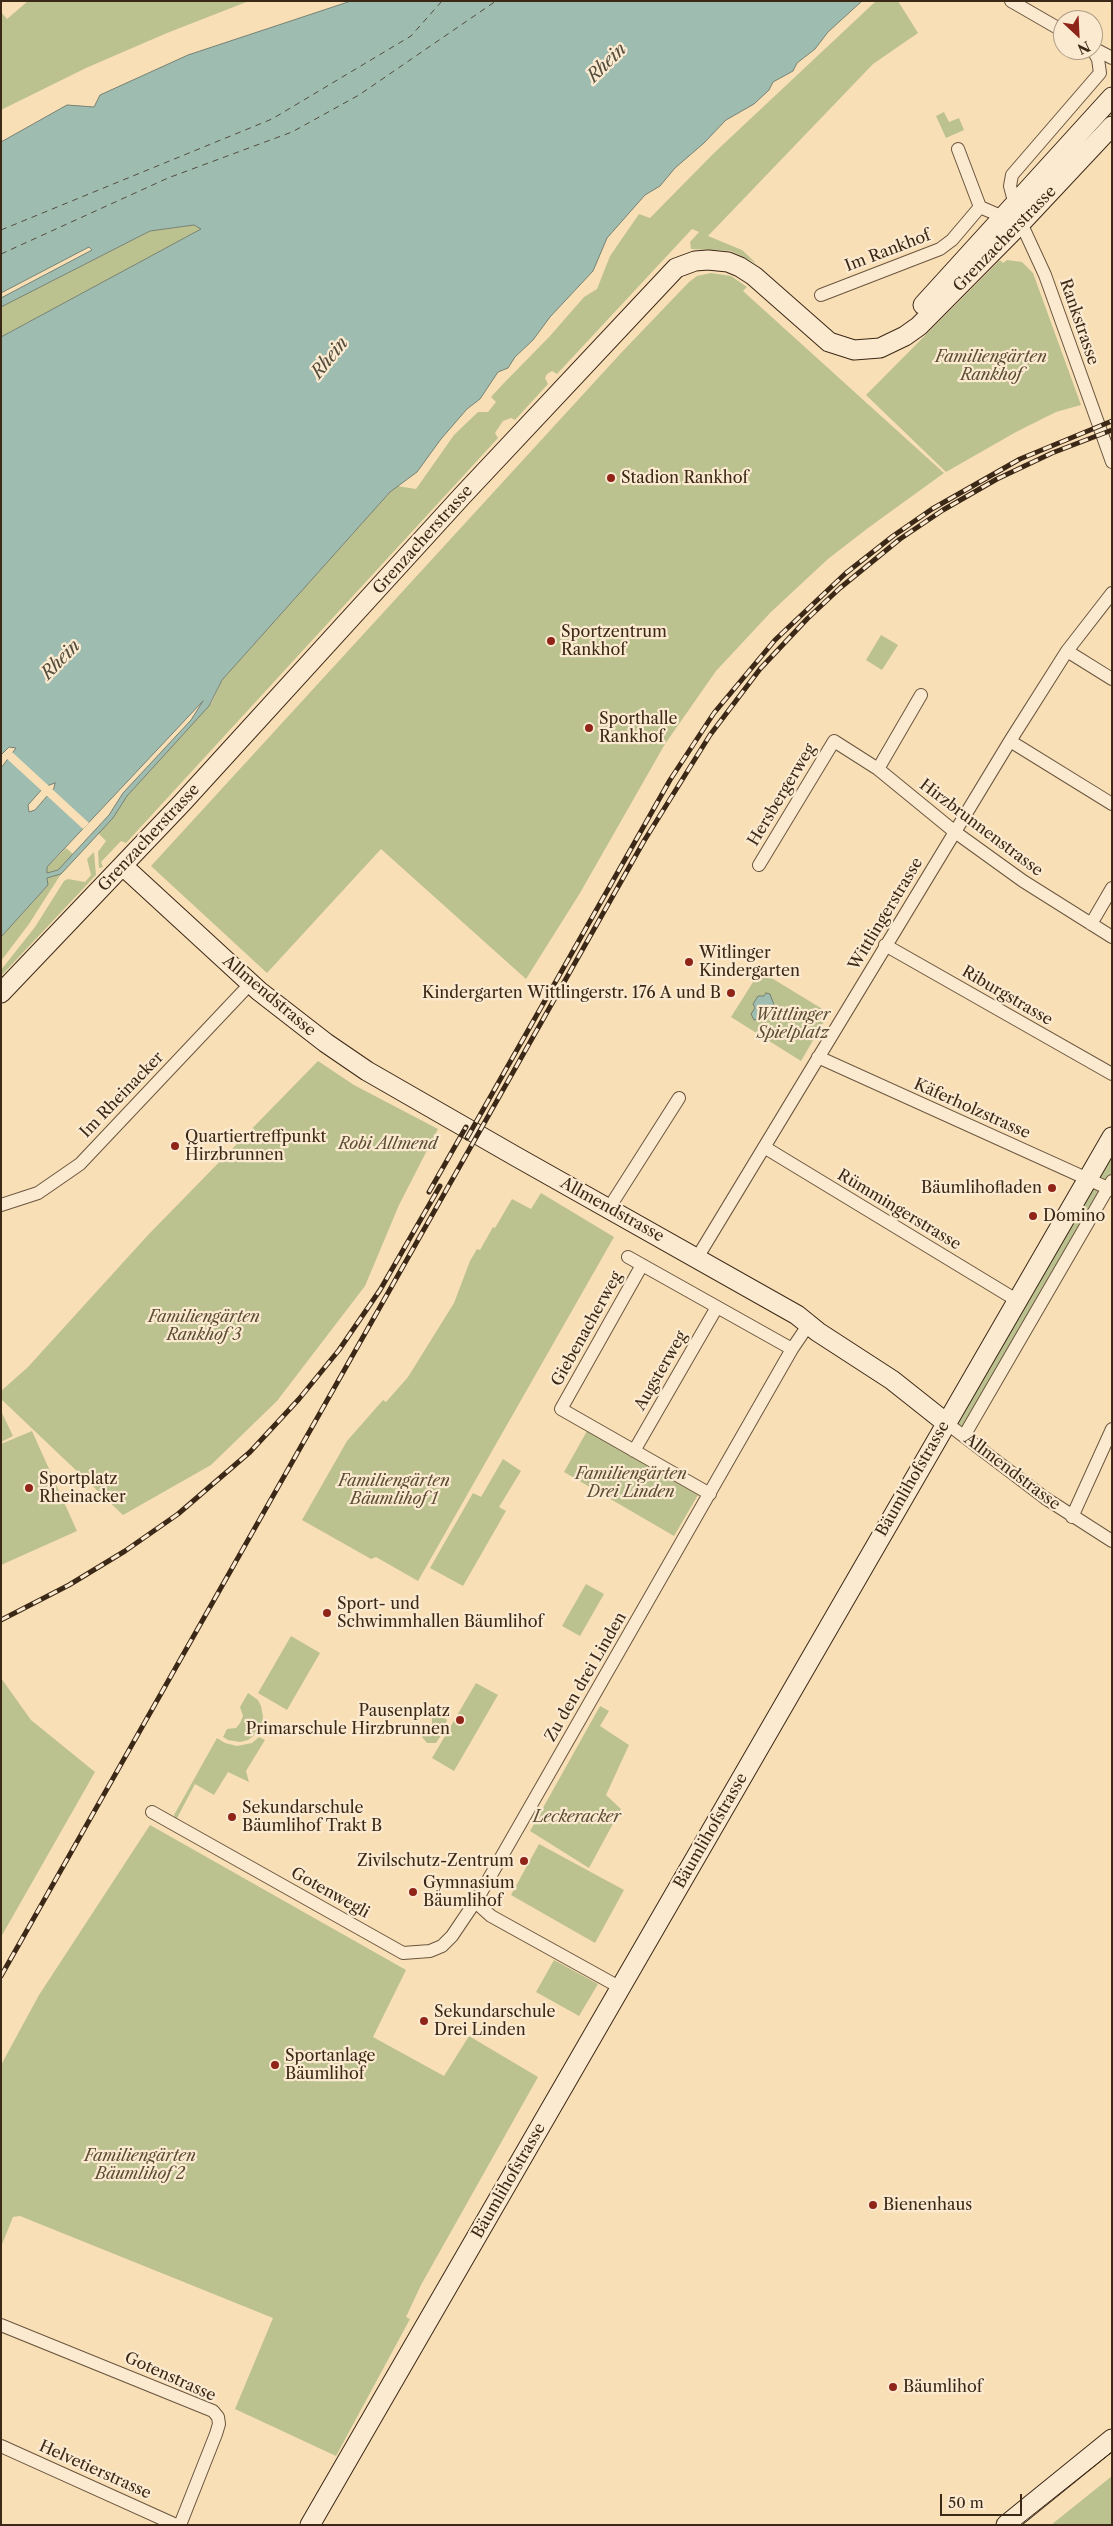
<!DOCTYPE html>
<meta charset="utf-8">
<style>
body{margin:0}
#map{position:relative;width:1113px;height:2526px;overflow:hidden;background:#f9dfb6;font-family:"Libre Caslon Text",serif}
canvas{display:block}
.frame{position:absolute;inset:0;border:2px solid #3c2817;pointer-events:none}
.north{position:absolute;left:1053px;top:10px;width:50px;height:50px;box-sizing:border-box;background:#fbead0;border:1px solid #af9c86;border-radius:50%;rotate:155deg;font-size:14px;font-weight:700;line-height:20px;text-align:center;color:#3c2817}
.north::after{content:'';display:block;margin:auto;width:18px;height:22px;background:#8f2418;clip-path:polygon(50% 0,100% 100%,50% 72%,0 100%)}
.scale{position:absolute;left:940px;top:2494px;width:82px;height:22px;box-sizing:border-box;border:2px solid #3c2817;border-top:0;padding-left:6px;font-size:15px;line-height:18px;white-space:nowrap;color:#3c2817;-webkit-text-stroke:4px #fbead0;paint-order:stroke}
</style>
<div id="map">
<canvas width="1113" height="2526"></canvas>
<div class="frame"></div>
<div class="north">N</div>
<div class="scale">50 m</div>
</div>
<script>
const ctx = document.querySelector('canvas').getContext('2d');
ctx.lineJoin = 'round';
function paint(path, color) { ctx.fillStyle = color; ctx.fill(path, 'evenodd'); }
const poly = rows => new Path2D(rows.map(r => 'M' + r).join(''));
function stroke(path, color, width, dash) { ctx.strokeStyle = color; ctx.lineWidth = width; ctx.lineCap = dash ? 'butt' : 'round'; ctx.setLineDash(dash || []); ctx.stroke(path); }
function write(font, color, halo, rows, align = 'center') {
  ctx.font = font + ' "Libre Caslon Text",serif'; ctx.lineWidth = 4.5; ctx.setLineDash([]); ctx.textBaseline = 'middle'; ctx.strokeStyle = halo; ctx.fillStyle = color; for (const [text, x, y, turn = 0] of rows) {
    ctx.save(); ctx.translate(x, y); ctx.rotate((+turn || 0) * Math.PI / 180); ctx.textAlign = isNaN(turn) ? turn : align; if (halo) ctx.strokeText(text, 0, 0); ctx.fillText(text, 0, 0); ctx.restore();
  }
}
paint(poly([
 [28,1,249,1,167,33,86,68,1,110,1,12,7,19],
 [876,1,898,1,918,33,873,64,708,236,742,250,756,263,731,251,691,249,690,242,699,232,692,229,557,374,552,371,547,374,545,378,548,384,515,420,511,418,503,421,495,433,498,438,126,843,121,841,101,862,103,867,99,868,98,852,106,841,98,833,113,818,127,796,212,702,222,680,390,492,397,486,416,489,454,435,478,412,488,412,496,402,491,397,503,384,550,336,584,297,597,289,610,256,639,214,650,218,714,153],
 [944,112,949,122,959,118,964,130,946,138,936,116],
 [194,225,201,229,1,337,1,307,150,231],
 [1000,260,1003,263,1007,260,1022,262,1033,273,1081,405,1056,412,1016,432,946,472,866,395],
 [711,273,731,276,747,287,743,291,944,473,868,528,828,559,771,612,716,671,665,744,580,893,526,979,381,849,267,973,151,866,621,353,689,282,697,276],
 [881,635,898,645,882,670,866,660],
 [66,848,73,854,58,870,47,873,47,867],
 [94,852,96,875,1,976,1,970,35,927,64,881,68,879,85,882,91,875,87,859],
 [61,874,29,924,1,961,1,937,48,885,47,878],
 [760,971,829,1013,801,1061,731,1017],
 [318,1061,354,1085,438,1129,399,1205,365,1286,277,1401,211,1465,123,1515,1,1399,1,1391,28,1367,148,1235],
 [1112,1138,1112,1181,964,1436,945,1422],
 [541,1193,614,1237,418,1581,376,1557,371,1559,302,1520,347,1441,383,1400,386,1402,408,1377,454,1303,470,1261,477,1249,480,1250,493,1227,495,1228,512,1199,531,1209],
 [1,1411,13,1436,1,1442],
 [32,1431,77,1531,1,1565,1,1444],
 [587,1431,698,1495,674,1536,564,1472],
 [503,1459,521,1471,499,1507,506,1511,463,1586,430,1568,473,1493,481,1497],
 [586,1584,604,1594,580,1636,562,1626],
 [291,1636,320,1653,287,1710,258,1693],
 [1,1678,31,1720,95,1772,1,1937],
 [476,1683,498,1695,454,1771,432,1758],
 [248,1693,258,1700,261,1706,263,1717,262,1723,256,1734,248,1740,240,1742,228,1740,223,1737,227,1729,236,1728,240,1723,243,1716,240,1707],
 [600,1706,609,1711,600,1726,629,1745,606,1795,621,1809,589,1868,530,1831],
 [440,1714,447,1720,442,1734,436,1743,427,1743,422,1737,423,1725,428,1730,432,1729,432,1718],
 [259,1737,265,1740,246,1771,249,1782,228,1772,214,1795,195,1784,176,1820,174,1815,217,1738,225,1743,237,1746,252,1743],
 [150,1825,406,1970,373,2037,444,2076,469,2036,538,2077,421,2285,406,2317,410,2319,336,2456,235,2409,273,2318,20,2216,13,2217,1,2247,1,2065,39,1995],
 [539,1844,624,1890,595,1943,511,1895],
 [554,1960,598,1984,579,2016,536,1992],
 [1112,2476,1112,2525,1051,2525]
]), '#bcc28f');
const water = poly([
 [351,1,862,1,828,32,815,49,797,63,793,71,773,82,769,90,754,104,726,120,704,143,675,168,660,186,645,195,607,238,593,271,550,317,533,340,515,357,508,368,498,372,480,399,467,409,441,439,417,472,390,492,222,680,209,706,127,796,113,818,61,874,47,878,48,885,1,937,1,768,16,748,9,747,1,755,1,337,201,229,194,225,150,231,1,307,1,298,92,250,89,247,1,293,1,142,67,105,94,107,100,95,188,55,351,1],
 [203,701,191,720,123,793,109,815,58,870,47,873,47,867,203,701],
 [55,783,54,788,35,810,29,812,28,805,44,787,55,783],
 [766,993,770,994,774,1005,769,1014,764,1014,761,1019,754,1020,751,1014,755,1008,753,1004,758,996,764,996,766,993]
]);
paint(water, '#9ebcb0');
stroke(water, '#778173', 1);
paint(poly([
 [12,752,49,786,43,792,6,758],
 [51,788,89,823,83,829,45,794]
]), '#f9dfb6');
stroke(poly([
 [1,230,272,119,411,36,442,1],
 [1,254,168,178,292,132,359,95,496,1]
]), '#544d3d', 1, [6, 5]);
const street = poly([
 [1011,1,1063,31],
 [1093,48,1112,58],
 [958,149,980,207,1003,217],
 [1015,205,1010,186,1012,175,1100,73,1098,59,1093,50],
 [1021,223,1045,275,1112,462],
 [821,295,940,249,952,240,980,207],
 [1067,651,1112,679],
 [1010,741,1112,804],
 [878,769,921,695],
 [759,865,834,741,878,769,955,832,1023,881,1112,937],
 [1091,924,1112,888],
 [885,945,1112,1074],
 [818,1057,1112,1190],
 [764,1147,1018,1301],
 [1,1205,38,1193,80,1164,251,983],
 [609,1208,679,1098],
 [628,1257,792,1349],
 [697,1258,1010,741,1067,651,1112,593],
 [642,1265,561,1409,710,1494],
 [945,1422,1045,1498,1112,1541],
 [964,1436,1112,1181],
 [634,1451,717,1307],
 [1072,1517,1112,1429],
 [152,1812,403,1953,430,1951,442,1946,452,1936,479,1896,792,1349,809,1324],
 [479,1896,481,1907,491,1916,621,1988],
 [1,2325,213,2411,218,2417,219,2424,216,2434,180,2525],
 [1,2446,176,2525]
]);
const secondary = poly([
 [923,305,1112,97],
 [123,866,259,991,326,1043,367,1071,515,1156,797,1315,818,1332,892,1380,945,1422],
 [1,993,182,803,462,496,676,268,695,261,708,260,728,262,740,267,754,276,829,342,854,350,880,348,905,336,919,326,1021,223,1112,126],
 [310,2525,1112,1137],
 [1006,2525,1112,2439]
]);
stroke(street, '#6b563f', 14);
stroke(secondary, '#3c2817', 21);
stroke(street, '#fbead0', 12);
stroke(secondary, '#fbead0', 19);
stroke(poly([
 [1020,2525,1112,2452]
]), '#3c2817', 1);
const rail = poly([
 [467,1138,670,780,714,713,775,640,846,573,893,536,932,509,1020,459,1112,421],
 [429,1192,466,1127],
 [1,1620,69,1585,125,1551,178,1514,250,1452,299,1399,339,1350,380,1290,440,1186],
 [1,1976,644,841,710,735,760,669,807,619,840,588,900,539,943,510,997,479,1052,453,1112,430]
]);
stroke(rail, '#3c2817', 5);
stroke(rail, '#fbead0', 3, [9]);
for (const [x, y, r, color] of [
 [611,478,5,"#8f2418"],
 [551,641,5,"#8f2418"],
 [589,728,5,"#8f2418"],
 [689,962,5,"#8f2418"],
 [731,993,5,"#8f2418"],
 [175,1146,5,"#8f2418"],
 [1052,1188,5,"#8f2418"],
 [1033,1216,5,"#8f2418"],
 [29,1488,5,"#8f2418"],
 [327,1613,5,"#8f2418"],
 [460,1720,5,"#8f2418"],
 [232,1817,5,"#8f2418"],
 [524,1861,5,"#8f2418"],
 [413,1892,5,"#8f2418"],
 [424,2021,5,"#8f2418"],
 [275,2065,5,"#8f2418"],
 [873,2205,5,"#8f2418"],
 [893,2387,5,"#8f2418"]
]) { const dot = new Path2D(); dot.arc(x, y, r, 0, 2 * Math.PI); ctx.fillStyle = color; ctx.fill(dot); stroke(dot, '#fbead0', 2); }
write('16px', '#3c2817', '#fbead0', [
 ["Grenzacherstrasse",1005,239,-46],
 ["Im Rankhof",888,251,-21],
 ["Rankstrasse",1079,322,71],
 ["Grenzacherstrasse",423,540,-48],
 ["Hersbergerweg",782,795,-59],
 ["Hirzbrunnenstrasse",981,828,37],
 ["Grenzacherstrasse",149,838,-47],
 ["Wittlingerstrasse",886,914,-59],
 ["Allmendstrasse",269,996,40],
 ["Riburgstrasse",1007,996,30],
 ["Im Rheinacker",122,1095,-46],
 ["Käferholzstrasse",972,1109,24],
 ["Allmendstrasse",612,1210,29],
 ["Rümmingerstrasse",899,1210,31],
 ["Giebenacherweg",587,1329,-61],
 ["Augsterweg",661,1371,-60],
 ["Allmendstrasse",1012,1472,37],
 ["Bäumlihofstrasse",913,1479,-60],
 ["Zu den drei Linden",586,1677,-60],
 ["Bäumlihofstrasse",711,1831,-60],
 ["Gotenwegli",330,1893,29],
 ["Bäumlihofstrasse",509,2181,-60],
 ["Gotenstrasse",170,2377,24],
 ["Helvetierstrasse",95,2470,24]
]);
write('italic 16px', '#5c4e35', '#fbead0', [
 ["Familiengärten",991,357],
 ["Rankhof",991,375],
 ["Wittlinger",793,1015],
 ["Spielplatz",793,1033],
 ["Robi Allmend",388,1144],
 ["Familiengärten",204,1317],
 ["Rankhof 3",204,1335],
 ["Familiengärten",631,1474],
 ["Drei Linden",631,1492],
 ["Familiengärten",394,1481],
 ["Bäumlihof 1",394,1499],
 ["Leckeracker",577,1817],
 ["Familiengärten",140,2156],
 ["Bäumlihof 2",140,2174]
]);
write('16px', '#3c2817', '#fbead0', [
 ["Stadion Rankhof",621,478],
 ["Sportzentrum",561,632],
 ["Rankhof",561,650],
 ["Sporthalle",599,719],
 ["Rankhof",599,737],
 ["Witlinger",699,953],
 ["Kindergarten",699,971],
 ["Kindergarten Wittlingerstr. 176 A und B",721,993,"right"],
 ["Quartiertreffpunkt",185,1137],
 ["Hirzbrunnen",185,1155],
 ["Bäumlihofladen",1042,1188,"right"],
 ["Domino",1043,1216],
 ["Sportplatz",39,1479],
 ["Rheinacker",39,1497],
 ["Sport- und",337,1604],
 ["Schwimmhallen Bäumlihof",337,1622],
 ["Pausenplatz",450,1711,"right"],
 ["Primarschule Hirzbrunnen",450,1729,"right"],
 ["Sekundarschule",242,1808],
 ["Bäumlihof Trakt B",242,1826],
 ["Zivilschutz-Zentrum",514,1861,"right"],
 ["Gymnasium",423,1883],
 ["Bäumlihof",423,1901],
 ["Sekundarschule",434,2012],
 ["Drei Linden",434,2030],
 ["Sportanlage",285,2056],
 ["Bäumlihof",285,2074],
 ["Bienenhaus",883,2205],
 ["Bäumlihof",903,2387]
], 'left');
write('italic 18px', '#544d3d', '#fbead0', [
 ["Rhein",607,63,-45],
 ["Rhein",330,358,-51],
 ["Rhein",61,660,-46]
]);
</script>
